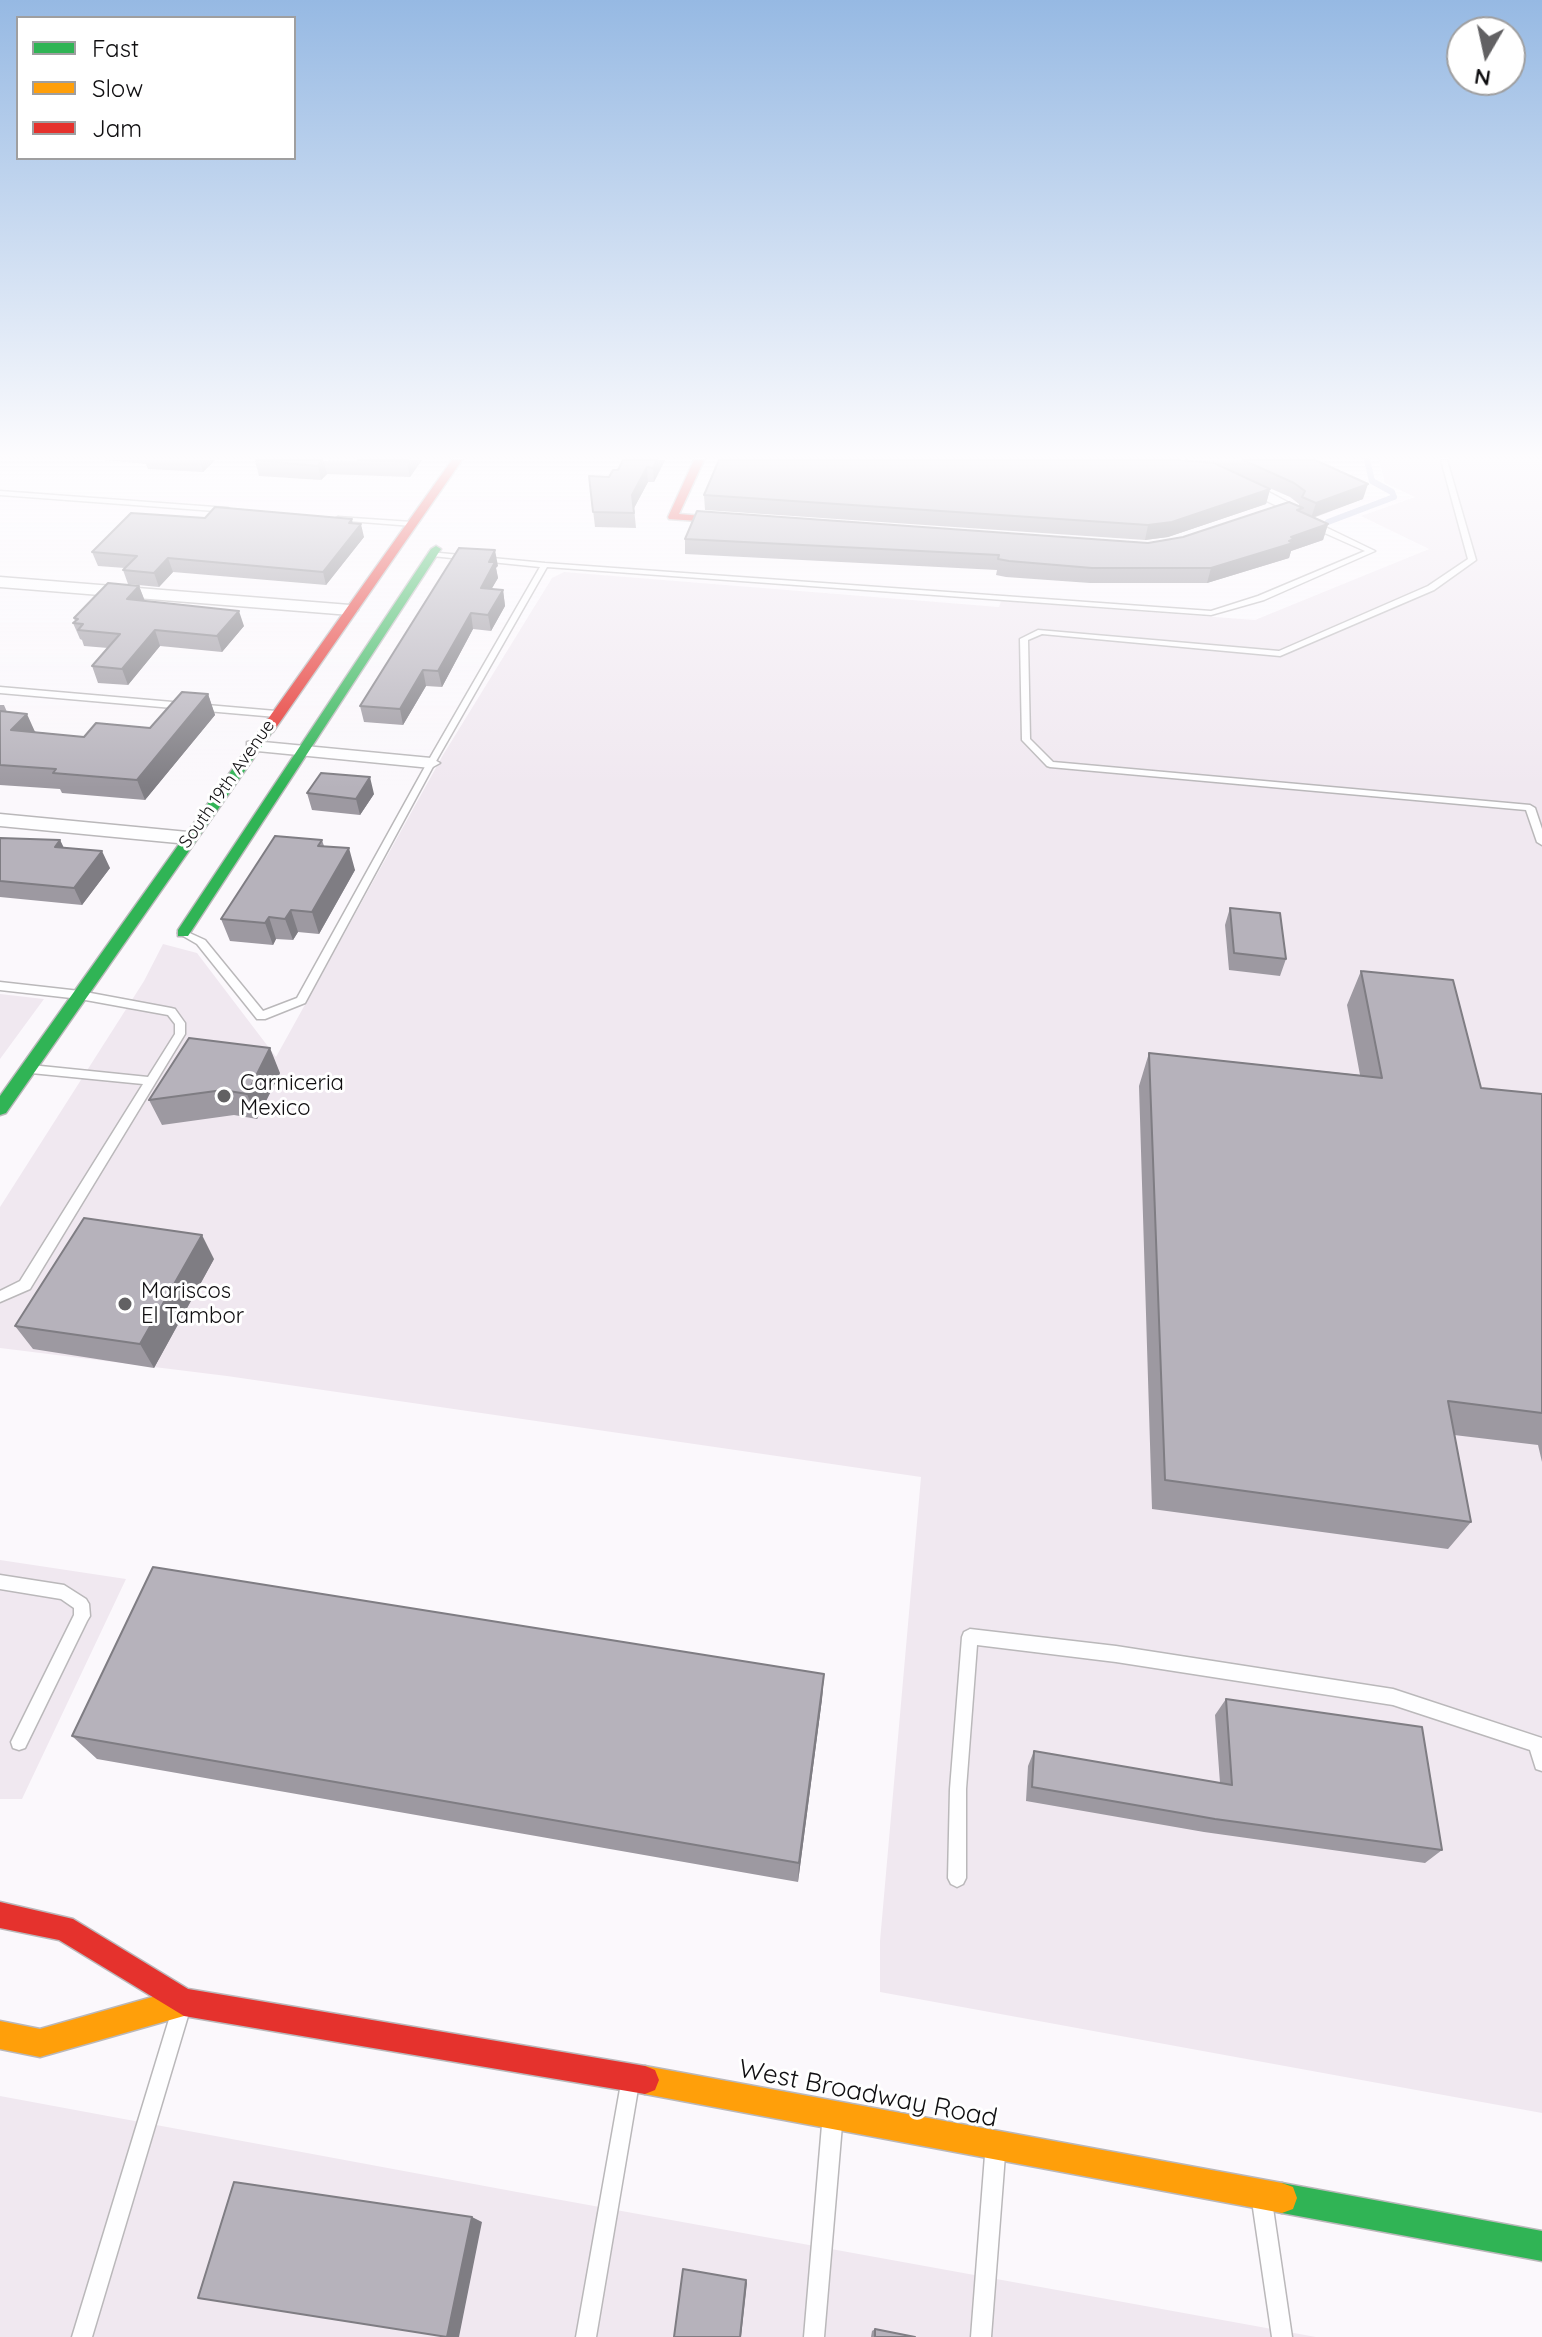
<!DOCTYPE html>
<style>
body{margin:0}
#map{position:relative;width:1542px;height:2337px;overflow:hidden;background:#fbf8fc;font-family:Quicksand,sans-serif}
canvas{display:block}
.legend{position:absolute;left:16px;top:16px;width:280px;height:144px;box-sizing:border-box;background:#fff;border:2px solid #9f9fa0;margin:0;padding:10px 14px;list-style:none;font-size:24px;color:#100f11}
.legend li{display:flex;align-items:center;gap:16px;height:40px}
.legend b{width:40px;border:2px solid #9f9fa0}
.north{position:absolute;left:1446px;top:16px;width:80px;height:80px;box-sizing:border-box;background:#fff;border:2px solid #9f9fa0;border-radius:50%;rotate:189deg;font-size:22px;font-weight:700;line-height:32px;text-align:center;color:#100f11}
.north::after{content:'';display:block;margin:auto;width:28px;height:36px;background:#626163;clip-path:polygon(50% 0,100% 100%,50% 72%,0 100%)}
</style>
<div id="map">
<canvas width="1542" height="2337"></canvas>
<ul class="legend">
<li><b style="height:10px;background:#30b455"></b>Fast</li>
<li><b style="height:10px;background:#ff9f0a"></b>Slow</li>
<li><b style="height:10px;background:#e5322d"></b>Jam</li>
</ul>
<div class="north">N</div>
</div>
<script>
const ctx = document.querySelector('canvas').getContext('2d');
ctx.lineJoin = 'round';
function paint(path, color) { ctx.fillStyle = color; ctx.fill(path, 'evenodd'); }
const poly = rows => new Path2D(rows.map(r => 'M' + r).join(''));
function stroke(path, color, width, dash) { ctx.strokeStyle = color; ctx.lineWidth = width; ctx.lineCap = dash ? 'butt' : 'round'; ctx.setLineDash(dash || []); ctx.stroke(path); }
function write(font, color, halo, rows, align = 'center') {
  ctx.font = font + ' Quicksand,sans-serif'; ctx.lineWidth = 6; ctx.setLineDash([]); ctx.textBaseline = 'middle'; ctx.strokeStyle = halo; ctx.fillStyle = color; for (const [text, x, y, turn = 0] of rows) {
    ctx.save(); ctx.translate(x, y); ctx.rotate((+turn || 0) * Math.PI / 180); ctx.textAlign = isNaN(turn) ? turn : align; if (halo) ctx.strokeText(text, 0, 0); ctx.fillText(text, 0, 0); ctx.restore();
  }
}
paint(poly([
 [1379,460,1542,460,1542,2113,880,1992,880,1941,921,1477,227,1376,0,1348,0,1207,144,981,163,944,197,953,276,1057,443,755,552,578,564,572,999,607,1001,601,1255,620,1429,549,1361,516,1415,497,1385,483],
 [0,994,44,999,0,1059],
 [0,1560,126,1579,22,1799,0,1799],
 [0,2096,517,2192,1316,2337,0,2337]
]), '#f0e8f0');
stroke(poly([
 [1328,522,1394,497,1392,492,1372,481,1367,460]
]), '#bbc1db', 6);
const lane = poly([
 [1441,460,1447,460,1476,560,1434,590,1280,656,1042,634,1028,640,1030,739,1053,762,1530,805,1535,808,1542,829,1542,845,1537,842,1526,810,1050,767,1047,766,1022,740,1020,639,1038,630,1279,651,1428,586,1468,559,1441,460],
 [0,491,228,508,231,510,228,512,0,495,0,491],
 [338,517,412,522,416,524,412,526,336,520,336,518,338,517],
 [1309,522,1315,522,1375,551,1264,600,1211,615,547,567,435,763,305,1003,265,1019,257,1019,197,944,178,933,183,930,205,940,263,1011,297,998,427,763,540,567,432,556,429,556,429,552,545,563,1211,611,1258,596,1365,551,1309,526,1309,522],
 [0,687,276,711,280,714,276,717,0,693,0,687],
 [0,982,80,991,171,1008,175,1009,185,1023,185,1034,30,1289,0,1302,0,1291,20,1281,143,1084,31,1073,25,1069,27,1066,31,1065,148,1077,175,1034,175,1024,168,1015,80,999,0,990,0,982],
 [0,1575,64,1585,86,1599,89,1604,90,1616,87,1621,25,1748,19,1750,13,1748,11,1742,74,1615,74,1608,61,1599,0,1589,0,1575],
 [970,1629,1116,1646,1393,1689,1542,1738,1542,1771,1536,1769,1530,1750,1393,1705,1116,1662,977,1645,966,1789,966,1878,963,1884,957,1887,951,1884,948,1878,950,1789,962,1637,964,1632,970,1629],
 [179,2007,186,2009,188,2016,92,2337,72,2337,170,2016,172,2009,179,2007],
 [629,2080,636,2082,638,2089,596,2337,576,2337,620,2089,622,2082,629,2080],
 [832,2115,839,2118,842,2125,824,2337,804,2337,822,2125,825,2118,832,2115],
 [995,2145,1002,2148,1005,2155,991,2337,971,2337,985,2155,988,2148,995,2145],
 [1263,2198,1270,2201,1273,2208,1292,2337,1272,2337,1253,2208,1256,2201,1263,2198]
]);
const street = poly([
 [1236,480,1246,480,1295,506,1283,509,1236,486,1236,480],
 [0,577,350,605,358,610,350,615,0,587,0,577],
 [253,741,431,758,440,763,431,768,247,750,247,742,253,741],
 [0,814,188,832,197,838,188,844,0,826,0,814]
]);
const fast = poly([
 [436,546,441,549,188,936,178,936,178,930,431,549,436,546],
 [268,725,274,729,6,1113,0,1115,0,1096,263,726,268,725],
 [1282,2183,1542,2231,1542,2261,1282,2213,1271,2209,1267,2198,1271,2187,1282,2183]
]);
const slow = poly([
 [184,1988,194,1992,198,2002,194,2012,184,2016,40,2057,0,2049,0,2021,40,2029,184,1988],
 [645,2066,1282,2183,1293,2187,1297,2198,1293,2209,1282,2213,645,2094,635,2090,631,2080,635,2070,645,2066]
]);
const jam = poly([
 [452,460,462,460,273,732,263,732,263,726,452,460],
 [694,460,704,460,679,514,738,519,743,522,742,524,669,519,668,517,694,460],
 [0,1902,73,1919,188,1989,645,2066,655,2070,659,2080,655,2090,645,2094,184,2016,59,1940,0,1928,0,1902]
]);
stroke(lane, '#bab8ba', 3);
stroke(street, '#bab8ba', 3);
stroke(fast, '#bab8ba', 3);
stroke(slow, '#bab8ba', 3);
stroke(jam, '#bab8ba', 3);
paint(lane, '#fefeff');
paint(street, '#fefeff');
paint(fast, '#30b455');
paint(slow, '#ff9f0a');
paint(jam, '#e5322d');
paint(poly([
 [104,460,215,460,203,472,148,469,146,464],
 [422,460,410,477,327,474,321,480,259,476,255,461],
 [665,460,654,482,648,482,634,508,636,528,595,527,589,476,609,477,618,470],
 [719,460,1315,460,1363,499,1313,518,1328,524,1323,540,1291,551,1289,558,1207,583,1090,583,1006,577,996,575,997,570,685,554,685,539,1148,543,1183,537,1299,506,1299,504,1290,497,1233,472,1270,489,1266,504,1168,537,1145,540,705,510,704,495],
 [205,518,353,523,364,537,326,585,173,572,159,587,128,584,123,570,125,568,98,566,92,552],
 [498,566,496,568,498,578,491,589,503,590,505,606,491,631,473,629,442,687,426,686,403,725,364,722,360,706],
 [139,586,145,601,244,626,222,652,160,646,128,685,98,683,92,666,108,648,84,646,82,640,80,639,73,623,75,621,74,618],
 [208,694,215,715,145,800,62,793,60,789,0,785,0,705,4,705,7,712,36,732,84,737,150,728],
 [307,793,374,794,360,815,312,810],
 [0,838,60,840,64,848,110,868,82,905,0,897],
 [322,840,324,846,355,870,319,934,298,932,293,940,276,939,273,945,230,941,221,919],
 [1230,908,1286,959,1280,976,1229,970,1225,925],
 [1361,971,1481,1088,1542,1094,1542,1462,1538,1445,1454,1435,1471,1522,1448,1549,1152,1509,1139,1086,1149,1053,1360,1075,1347,1005],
 [280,1073,257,1119,234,1115,162,1125,149,1100],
 [214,1259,154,1368,33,1349,15,1326],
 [824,1674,822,1699,798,1882,97,1759,72,1736],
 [1226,1699,1442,1850,1425,1863,1204,1832,1026,1801,1028,1766,1034,1751,1220,1783,1215,1715],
 [875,2329,915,2337,871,2337,872,2331]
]), '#9d99a1');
paint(poly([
 [200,460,215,460,203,472],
 [322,460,323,460,327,474,321,480,318,466],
 [408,460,422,460,410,477,407,462],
 [657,460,665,460,654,482,653,468],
 [647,467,648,482,633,510,632,495],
 [1368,484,1363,499,1311,518,1316,503],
 [1270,489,1266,504,1168,537,1145,540,1148,525],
 [352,519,354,532,361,524,364,537,326,585,323,572,349,523],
 [1328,524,1323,540,1291,551,1289,558,1207,583,1211,568],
 [495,550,498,566,496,568,498,578,483,604,481,588,489,562],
 [168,558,173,572,159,587,154,573],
 [139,586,145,602,127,599],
 [503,590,505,606,491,631,488,615],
 [239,611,244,626,222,652,217,636],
 [471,613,473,629,442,687,438,671],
 [155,630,160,646,128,685,122,669],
 [423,670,426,686,403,725,400,709],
 [208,694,215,715,145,800,137,780],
 [27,714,36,734,11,730],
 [370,777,374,794,360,815,356,799],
 [60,840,68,857,55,847],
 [349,848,355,870,319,934,312,912],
 [102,851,110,868,82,905,74,888],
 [291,910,298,932,293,940,285,919],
 [269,917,276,939,273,945,265,923],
 [270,1048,280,1073,257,1119,247,1094],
 [202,1235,214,1259,154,1368,140,1344],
 [824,1674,822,1699,798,1882,799,1863],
 [472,2217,482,2222,459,2337,447,2337],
 [746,2280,747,2283,741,2337,740,2337]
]), '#7f7d83');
const building = poly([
 [256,460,322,460,318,466,256,460],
 [358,460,408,460,407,462,358,460],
 [623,460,657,460,653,468,647,467,632,495,634,513,593,512,589,476,609,477,613,470,618,470,623,460],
 [719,460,1178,460,1214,463,1270,489,1172,522,1148,525,704,495,719,460],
 [1243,460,1315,460,1368,484,1316,503,1302,497,1305,491,1294,483,1243,460],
 [1289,502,1303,508,1297,510,1328,524,1291,537,1294,539,1289,541,1293,543,1211,568,1092,568,1009,561,998,559,999,555,685,539,697,511,1148,543,1183,537,1289,502],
 [215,507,352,519,349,523,361,524,323,572,168,558,154,573,123,570,137,556,92,552,131,513,205,518,215,507],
 [459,548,495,550,489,562,495,562,481,588,503,590,488,615,471,613,438,671,423,670,400,709,360,706,459,548],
 [108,583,139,586,127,599,239,611,217,636,155,630,122,669,92,666,120,634,78,630,83,624,73,623,78,619,74,618,108,583],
 [182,692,208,694,137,780,53,773,56,769,0,765,0,711,27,714,11,730,84,737,96,723,150,728,182,692],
 [321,773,370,777,356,799,307,793,321,773],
 [275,836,322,840,318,846,349,848,312,912,291,910,285,919,269,917,265,923,221,919,275,836],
 [0,838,60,840,55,847,102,851,74,888,0,881,0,838],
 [1230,908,1280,913,1286,959,1234,953,1230,908],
 [1361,971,1453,980,1481,1088,1542,1094,1542,1413,1448,1401,1471,1522,1165,1480,1149,1053,1382,1078,1361,971],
 [189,1038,270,1048,247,1094,223,1090,149,1100,189,1038],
 [84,1218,202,1235,140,1344,15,1326,84,1218],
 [153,1567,824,1674,799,1863,72,1736,153,1567],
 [1226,1699,1422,1727,1442,1850,1215,1819,1032,1787,1034,1751,1232,1785,1226,1699],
 [234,2182,472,2217,447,2337,198,2298,234,2182],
 [683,2269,746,2280,740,2337,674,2337,683,2269],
 [875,2329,915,2337,875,2337,875,2329]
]);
paint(building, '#b6b2bb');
stroke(building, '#7f7d83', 2);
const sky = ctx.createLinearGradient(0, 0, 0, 788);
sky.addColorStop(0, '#96b9e3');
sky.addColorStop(0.58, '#fdfcfe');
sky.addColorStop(1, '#fdfcfe00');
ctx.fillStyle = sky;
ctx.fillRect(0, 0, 1542, 788);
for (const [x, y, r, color] of [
 [224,1096,8,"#626163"],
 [125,1304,8,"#626163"]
]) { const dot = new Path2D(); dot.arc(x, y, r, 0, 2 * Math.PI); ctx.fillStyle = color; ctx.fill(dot); stroke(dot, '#fff', 3); }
write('18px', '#100f11', '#fff', [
 ["South 19th Avenue",227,784,-55]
]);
write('22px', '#100f11', '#fff', [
 ["Carniceria",240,1083],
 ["Mexico",240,1108],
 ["Mariscos",141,1291],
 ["El Tambor",141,1316]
], 'left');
write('26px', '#100f11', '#fff', [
 ["West Broadway Road",868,2094,11]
]);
</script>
